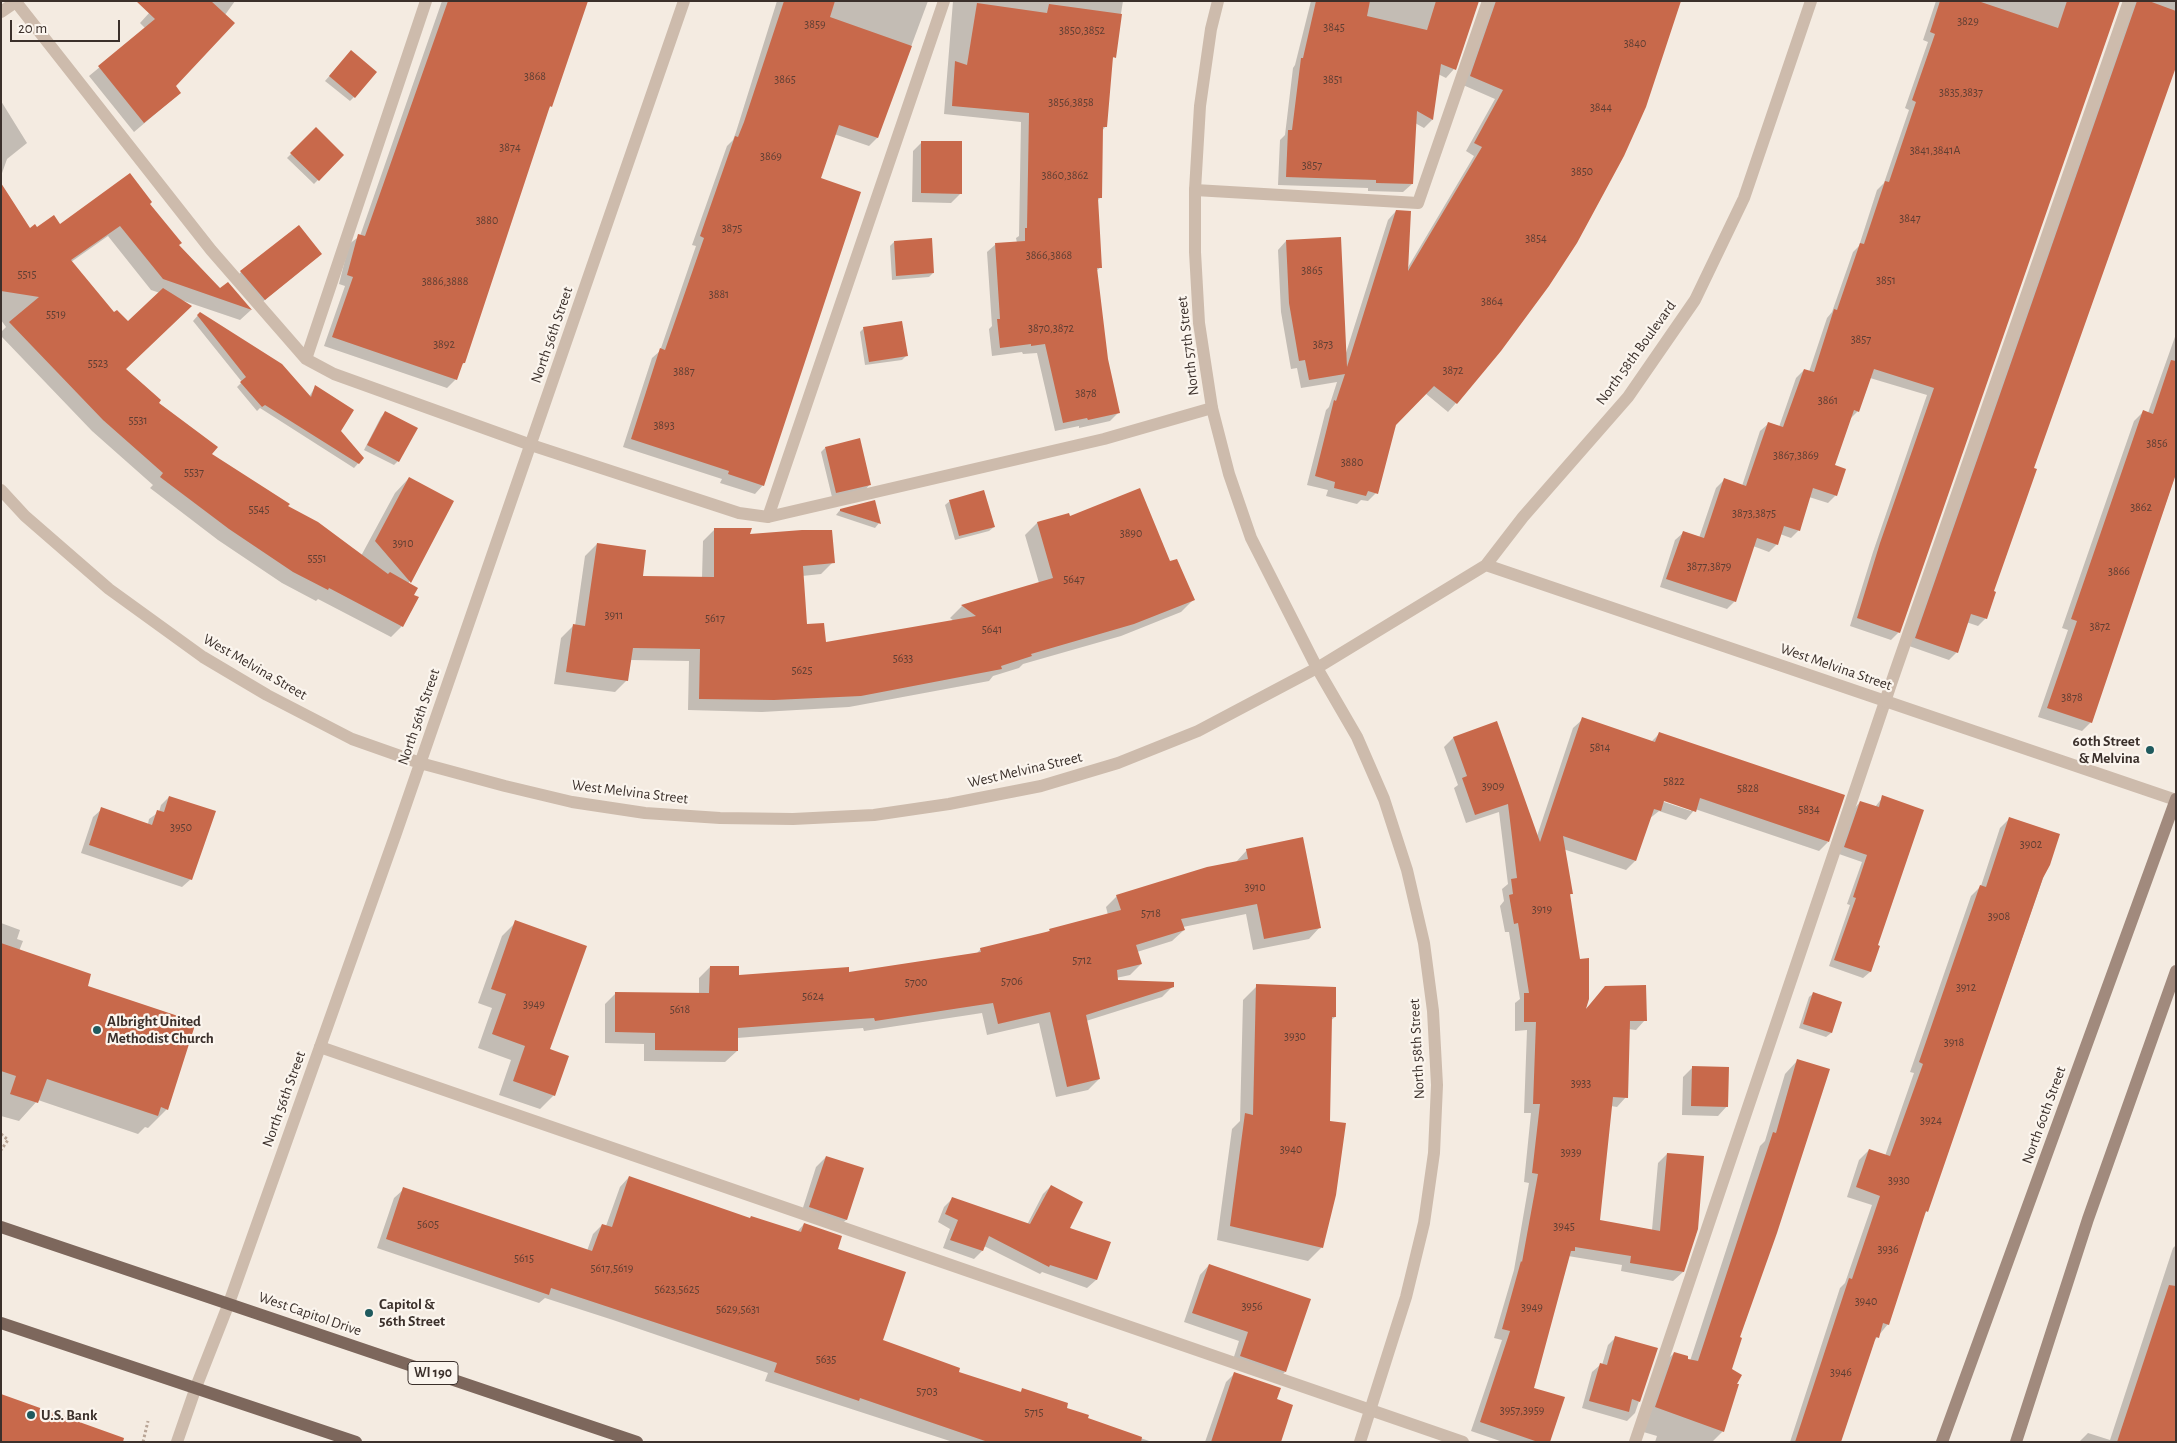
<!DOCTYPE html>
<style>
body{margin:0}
#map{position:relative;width:2177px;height:1443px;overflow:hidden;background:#f4ebe1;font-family:"Alegreya Sans",sans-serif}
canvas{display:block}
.frame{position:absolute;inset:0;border:2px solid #3b302b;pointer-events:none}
.scale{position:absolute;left:10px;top:20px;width:110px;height:22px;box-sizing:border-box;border:2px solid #3b302b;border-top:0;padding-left:6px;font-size:15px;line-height:18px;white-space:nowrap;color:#3b302b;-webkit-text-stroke:4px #fbf5ee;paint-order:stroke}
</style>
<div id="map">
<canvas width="2177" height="1443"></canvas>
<div class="frame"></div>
<div class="scale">20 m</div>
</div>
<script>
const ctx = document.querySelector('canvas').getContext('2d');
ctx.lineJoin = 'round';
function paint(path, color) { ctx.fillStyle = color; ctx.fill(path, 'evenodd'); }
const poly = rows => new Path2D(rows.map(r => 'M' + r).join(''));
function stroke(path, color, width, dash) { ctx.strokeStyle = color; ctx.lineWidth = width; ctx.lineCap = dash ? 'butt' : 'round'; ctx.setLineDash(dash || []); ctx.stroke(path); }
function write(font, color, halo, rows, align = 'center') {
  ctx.font = font + ' "Alegreya Sans",sans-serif'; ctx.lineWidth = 4.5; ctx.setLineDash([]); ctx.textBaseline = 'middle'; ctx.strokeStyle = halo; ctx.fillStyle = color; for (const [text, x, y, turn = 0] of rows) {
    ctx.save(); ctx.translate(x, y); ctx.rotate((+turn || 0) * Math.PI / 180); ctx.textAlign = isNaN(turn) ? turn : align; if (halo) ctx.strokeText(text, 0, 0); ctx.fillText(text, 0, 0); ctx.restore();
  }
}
paint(poly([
 [160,1,235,1,174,86,180,93,134,132,89,76,146,29,140,23],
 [442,1,587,1,551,106,548,109,464,363,460,366,456,379,447,388,324,346,345,286,339,284,349,244,360,236],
 [777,1,928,1,877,138,869,146,834,134,819,179,763,485,755,494,720,483,722,479,623,447,652,358,660,351,696,246,692,245,727,146,733,140,736,132],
 [953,1,1123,1,1114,57,1111,60,1105,127,1102,131,1100,198,1097,201,1101,267,1096,271,1107,360,1118,413,1110,421,1079,428,1079,426,1055,431,1037,353,1023,354,1022,352,992,356,989,329,992,326,987,252,996,244,1017,243,1016,238,1019,236,1021,122,944,114],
 [1311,1,1478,1,1454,69,1446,78,1438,74,1432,120,1424,128,1415,123,1412,184,1403,192,1368,191,1368,188,1278,185,1280,140,1285,135,1293,68,1295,65],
 [1479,1,1680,1,1456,403,1448,412,1425,393,1394,425,1376,493,1368,501,1361,500,1357,504,1326,496,1328,490,1307,485,1326,410,1329,407,1337,382,1301,388,1297,368,1291,369,1281,312,1278,250,1286,241,1345,356,1388,220,1396,211,1407,269,1474,156,1466,151,1495,99,1463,85,1483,1],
 [1936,1,2119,1,1899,632,1891,640,1850,626,1873,552,1927,395,1870,378,1858,411,1850,419,1834,466,1836,495,1828,503,1809,497,1799,530,1791,538,1780,534,1777,544,1769,552,1753,546,1735,601,1727,609,1660,587,1675,540,1683,533,1699,538,1716,488,1724,480,1742,486,1760,431,1768,424,1779,427,1796,378,1804,370,1809,372,1827,318,1832,312,1853,252,1859,246,1877,190,1884,183,1909,110,1905,108,1928,42,1923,40],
 [2125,1,2176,1,2176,57,2032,469,1992,592,1986,618,1978,626,1966,622,1957,652,1949,660,1909,646],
 [347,56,354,97,350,101,325,81],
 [1,101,27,143,7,159,1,176],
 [316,129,342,155,314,184,287,158],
 [922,142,961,193,951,203,912,202,913,151],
 [1,185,29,230,60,225,148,204,177,246,219,290,228,283,251,310,240,320,181,300,125,369,211,455,361,556,395,493,409,478,453,502,408,584,402,626,391,637,318,599,316,601,282,583,218,540,150,488,153,485,92,431,1,336,1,332,6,327,1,320],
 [108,236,151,290,160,293,128,323,114,314,71,262],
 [894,242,933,273,929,277,892,280,890,246],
 [321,254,255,308,232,282,241,272],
 [200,313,309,397,315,387,339,432,363,458,354,468,260,408,257,411,237,387,242,382,193,321],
 [864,328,906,356,902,360,865,365,860,332],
 [2176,334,2176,473,2091,722,2082,731,2038,717,2068,630,2062,628,2134,421,2143,412,2148,413],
 [386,412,398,461,394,465,364,450,381,417],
 [825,448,870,484,866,489,832,497,821,452],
 [950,501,994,527,989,531,955,540,945,505],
 [840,510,879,523,875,528,836,515],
 [1069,518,1169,563,1193,600,1181,612,1121,636,1023,664,1019,668,993,676,989,681,849,707,762,712,688,710,689,661,630,660,627,680,615,692,554,684,561,638,573,626,575,626,585,556,597,544,641,577,702,578,703,541,715,529,748,536,833,562,821,574,802,576,806,625,825,644,954,621,950,618,962,606,1039,583,1025,535,1037,523],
 [1583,719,1651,742,1659,734,1828,842,1819,851,1695,809,1686,820,1659,811,1649,819,1635,861,1626,870,1563,849,1571,894,1569,896,1584,1011,1606,987,1645,1020,1636,1030,1628,1029,1626,1097,1617,1107,1611,1106,1599,1221,1652,1230,1658,1163,1667,1154,1683,1272,1673,1281,1621,1271,1622,1265,1568,1256,1532,1388,1549,1442,1503,1442,1471,1431,1502,1340,1494,1338,1514,1270,1529,1183,1524,1182,1531,1113,1524,1113,1527,1030,1515,1031,1515,1003,1520,999,1509,932,1505,932,1500,906,1504,901,1502,889,1508,884,1499,812,1466,823,1454,788,1458,785,1444,747,1453,738,1497,723,1537,836,1573,728],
 [1659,798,1691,809,1691,811,1658,800],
 [169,797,191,879,182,887,81,853,93,817,102,809,148,824,149,819,159,812,161,805],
 [1883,797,1876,946,1878,947,1870,972,1863,978,1829,966,1850,905,1847,904,1862,862,1839,854,1854,809,1860,802,1875,807],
 [2009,819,2058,835,1927,1211,1924,1214,1888,1324,1874,1341,1840,1442,1790,1442,1840,1288,1845,1283,1872,1205,1847,1197,1859,1160,1869,1150,1885,1156,1914,1073,1910,1072,1971,896,1981,886,2000,828],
 [1247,850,1320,927,1309,939,1253,950,1246,914,1183,927,1184,930,1172,941,1137,952,1141,964,1130,975,1116,978,1117,982,1173,986,1162,997,1086,1021,1099,1079,1088,1090,1056,1097,1039,1023,987,1035,982,1013,864,1031,863,1028,737,1038,737,1051,725,1062,644,1061,644,1044,605,1043,605,1004,616,993,699,994,699,978,710,967,738,977,848,973,976,954,981,949,1046,933,1050,930,1108,915,1106,907,1117,896,1236,862],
 [516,922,549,1050,554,1095,540,1109,499,1095,511,1060,478,1048,492,1008,478,1003,502,936],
 [1,923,20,930,17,939,23,941,19,951,86,987,194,1023,167,1109,148,1128,145,1127,138,1134,38,1100,19,1121,1,1116],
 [1257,986,1335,1017,1330,1021,1322,1247,1308,1261,1217,1240,1232,1129,1240,1121,1243,1000],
 [1814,993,1841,1002,1831,1033,1826,1037,1799,1028,1809,997],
 [1797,1061,1730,1370,1735,1384,1723,1431,1712,1442,1655,1442,1657,1436,1640,1431,1661,1366,1674,1353,1690,1361,1760,1146,1765,1141,1785,1074],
 [1692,1068,1727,1106,1718,1116,1682,1115,1683,1077],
 [826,1157,862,1169,846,1220,836,1229,800,1217,816,1167],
 [629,1177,749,1219,797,1232,804,1224,836,1250,882,1341,958,1373,1019,1393,1022,1390,1086,1419,1152,1442,953,1442,765,1381,768,1373,613,1320,545,1298,539,1303,377,1248,394,1198,404,1189,587,1251,593,1234,602,1225,606,1226,620,1187],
 [1051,1186,1068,1229,1110,1243,1096,1280,1087,1288,1042,1272,1040,1274,984,1246,982,1251,974,1259,943,1248,950,1229,938,1222,944,1207,952,1199,1027,1225,1043,1194],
 [2176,1245,2176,1442,2079,1442,2088,1433,2110,1440,2173,1248],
 [1209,1265,1285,1372,1276,1381,1231,1366,1239,1341,1184,1322,1200,1275],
 [1615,1338,1657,1349,1635,1413,1627,1421,1582,1408,1592,1372,1600,1365,1602,1365,1608,1345],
 [1235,1373,1276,1400,1280,1442,1205,1442,1226,1382]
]), '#0003');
paint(poly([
 [136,1,211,1,235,23,176,86,181,93,144,123,98,66,155,19],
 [448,1,588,1,552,107,550,106,465,363,463,363,457,380,332,337,353,277,347,275,358,234,365,236],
 [784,1,835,1,830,17,912,46,878,138,839,125,821,178,861,192,764,486,728,474,729,471,631,439,660,348,665,350,704,238,700,236,735,136,738,137,744,122],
 [1316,1,1370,1,1367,16,1427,30,1436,1,1479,1,1456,70,1441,64,1433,120,1417,111,1413,184,1376,183,1376,180,1286,177,1288,130,1292,130,1301,58,1303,58],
 [1496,1,1681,1,1646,107,1624,156,1577,243,1549,286,1501,351,1457,404,1434,386,1396,425,1378,494,1368,491,1366,496,1334,488,1335,482,1315,476,1334,400,1336,401,1345,374,1309,380,1305,360,1299,361,1289,303,1286,240,1341,237,1347,367,1396,210,1411,211,1408,271,1482,147,1474,143,1503,90,1470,76],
 [1940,1,1978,1,2058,28,2067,1,2120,1,1900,633,1857,618,1880,543,1934,388,1874,369,1859,412,1854,410,1835,465,1846,469,1837,496,1813,488,1800,531,1784,526,1778,545,1757,538,1736,602,1666,579,1683,531,1704,538,1724,478,1746,486,1768,422,1783,427,1804,369,1814,372,1834,309,1837,310,1860,243,1864,244,1885,181,1889,182,1916,102,1912,100,1935,34,1930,32],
 [2137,1,2149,1,2176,11,2176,67,2034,468,2037,469,1994,591,1996,592,1987,619,1971,614,1958,653,1915,638],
 [977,3,1047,13,1049,4,1122,14,1116,58,1113,57,1107,127,1103,127,1102,198,1098,198,1102,268,1097,268,1108,359,1120,413,1088,420,1087,418,1063,423,1045,344,1031,346,1031,344,1000,348,997,319,1000,319,995,243,1025,241,1025,228,1027,228,1029,113,952,106,955,61,967,65],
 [351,50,377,72,355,98,329,76],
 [316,127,344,155,319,181,290,153],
 [921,141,962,141,962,194,921,193],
 [130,173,152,202,150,204,182,243,179,245,220,288,228,282,252,310,163,279,120,226,71,260,114,312,117,310,128,321,163,288,192,306,126,369,161,400,159,403,218,447,212,454,290,504,288,506,318,522,388,574,390,572,418,588,414,595,419,597,403,627,329,588,328,590,293,572,229,529,160,477,163,473,103,420,9,322,39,297,1,291,1,183,30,228,35,224,37,227,54,215,60,224],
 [299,225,322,254,265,300,240,271],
 [932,238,934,273,896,276,894,241],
 [200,312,282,364,311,397,315,385,354,410,341,431,364,458,359,464,265,405,262,407,240,382,246,377,197,315],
 [902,321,908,356,869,362,863,327],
 [2171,360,2176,361,2176,474,2092,723,2047,708,2077,621,2071,619,2143,410,2153,414],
 [385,411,418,428,399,462,367,445],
 [860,438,871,485,836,493,825,447],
 [409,477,454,501,411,583,375,541],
 [1140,488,1170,561,1177,559,1195,600,1134,624,1031,654,1032,656,1001,666,1002,669,861,696,774,700,699,699,700,649,633,648,628,681,566,672,573,624,585,626,597,543,646,550,643,576,714,577,714,528,752,528,750,534,802,530,832,530,835,563,803,566,807,624,824,623,826,642,976,616,961,605,1053,578,1037,522,1069,513,1070,516],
 [984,490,995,527,959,536,949,500],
 [875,500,881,524,840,511,840,509],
 [1582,717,1655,742,1659,732,1845,795,1829,842,1700,798,1696,812,1664,801,1661,811,1654,809,1636,861,1563,836,1573,894,1570,894,1580,959,1589,958,1589,999,1586,1009,1605,986,1646,985,1647,1021,1630,1021,1628,1098,1613,1097,1600,1220,1660,1231,1667,1153,1704,1156,1698,1229,1684,1272,1630,1263,1631,1256,1575,1247,1575,1251,1571,1251,1534,1388,1565,1397,1550,1442,1538,1442,1480,1422,1510,1331,1502,1329,1521,1261,1522,1262,1538,1174,1532,1173,1540,1104,1533,1104,1536,1022,1524,1022,1524,993,1529,993,1518,923,1514,924,1509,895,1513,894,1511,879,1517,878,1508,804,1475,815,1462,778,1467,776,1453,737,1497,721,1540,842],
 [1882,795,1924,810,1878,945,1880,946,1871,972,1834,960,1856,898,1853,897,1867,855,1844,847,1860,801,1879,807],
 [169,796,216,811,192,880,89,845,101,807,152,825,157,810,164,812],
 [2009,817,2060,834,2050,865,2043,878,1928,1212,1926,1211,1889,1325,1883,1323,1879,1338,1876,1337,1841,1442,1795,1442,1849,1278,1852,1279,1880,1196,1856,1187,1869,1149,1890,1156,1923,1064,1919,1062,1980,885,1986,887],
 [1303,837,1321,928,1264,939,1257,904,1181,919,1185,930,1136,945,1142,964,1117,970,1118,980,1174,982,1174,987,1086,1015,1100,1079,1067,1087,1050,1012,998,1024,993,1003,875,1021,874,1018,738,1028,738,1051,655,1050,655,1033,615,1032,615,992,709,993,710,966,739,966,739,975,849,967,849,972,981,952,980,948,1050,931,1049,929,1121,910,1116,895,1207,867,1248,859,1246,849],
 [515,920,587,946,550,1049,569,1056,555,1096,513,1081,525,1046,492,1034,506,994,491,989],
 [1,943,91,974,88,986,196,1022,168,1110,161,1107,158,1116,47,1079,38,1103,10,1094,16,1076,1,1071],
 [1256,984,1336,987,1336,1017,1332,1017,1330,1121,1346,1123,1336,1195,1323,1248,1230,1226,1245,1113,1253,1115],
 [1813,992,1842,1002,1832,1033,1803,1024],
 [1797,1059,1830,1069,1777,1233,1740,1337,1742,1338,1732,1369,1742,1375,1737,1384,1739,1384,1724,1432,1655,1407,1674,1352,1688,1356,1688,1359,1698,1361,1773,1132,1776,1133],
 [1692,1066,1729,1067,1728,1107,1691,1106],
 [826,1156,864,1168,847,1220,809,1207],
 [629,1176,750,1218,751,1216,801,1232,804,1223,842,1236,838,1249,906,1272,883,1340,960,1368,959,1372,1021,1392,1022,1388,1068,1403,1067,1408,1089,1415,1088,1418,1142,1437,1141,1442,988,1442,860,1398,859,1401,774,1372,777,1363,687,1333,551,1288,549,1295,386,1239,403,1187,592,1251,602,1224,612,1227],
 [1051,1185,1083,1202,1070,1228,1111,1242,1097,1280,1050,1265,1049,1267,989,1236,983,1251,950,1240,958,1220,945,1214,952,1197,1030,1224],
 [1209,1264,1311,1299,1286,1372,1240,1356,1248,1332,1192,1313],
 [2169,1285,2176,1286,2176,1442,2117,1442],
 [1615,1336,1658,1348,1640,1402,1632,1399,1629,1412,1589,1401,1600,1363,1607,1365],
 [1234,1372,1281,1388,1277,1399,1293,1405,1281,1442,1211,1442],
 [1,1394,124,1438,123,1442,1,1442]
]), '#c8694b');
stroke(poly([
 [1,1134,8,1140,1,1150],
 [143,1442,148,1421]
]), '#b9a596', 3, [2.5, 2.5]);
stroke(poly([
 [16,2,211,250,306,359,334,374,531,445,739,513,768,517,1104,439,1212,408],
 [1195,190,1418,203,1488,1],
 [306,359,426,1],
 [768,517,944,1],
 [320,1047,1463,1442],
 [1635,1442,1895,672,2129,1]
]), '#cdbbac', 12);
stroke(poly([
 [1218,1,1211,29,1200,106,1195,190,1195,252,1199,323,1212,408,1229,474,1251,538,1317,668,1357,737,1384,799,1407,870,1424,943,1433,1011,1437,1085,1434,1153,1424,1223,1406,1297,1360,1442],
 [1,12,17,1],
 [1,490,25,516,109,589,203,657,267,695,352,739,420,763,505,786,572,802,645,813,720,818,793,819,874,815,949,804,1041,786,1118,763,1198,731,1317,668,1486,565,1523,517,1628,397,1695,300,1744,198,1811,1],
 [1486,565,2176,800],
 [177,1442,196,1387,229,1303,395,836,684,1]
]), '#cdbbac', 12);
stroke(poly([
 [1942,1442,2176,799],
 [2016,1442,2088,1219,2176,971]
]), '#a18a7d', 12);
stroke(poly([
 [1,1227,637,1442],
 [1,1323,356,1442]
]), '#7d675c', 12);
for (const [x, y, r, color] of [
 [2150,750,5,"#1f5a5e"],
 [97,1030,5,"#1f5a5e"],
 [369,1313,5,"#1f5a5e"],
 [31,1415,5,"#1f5a5e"]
]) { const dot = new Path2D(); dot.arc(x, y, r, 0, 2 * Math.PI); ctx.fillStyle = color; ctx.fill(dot); stroke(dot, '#fbf5ee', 2); }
write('12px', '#5e3e33', null, [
 ["3829",1968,21],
 ["3859",815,24],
 ["3845",1334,27],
 ["3850,3852",1082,30],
 ["3840",1635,43],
 ["3868",535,76],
 ["3865",785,79],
 ["3851",1333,79],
 ["3835,3837",1961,92],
 ["3856,3858",1071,102],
 ["3844",1601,107],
 ["3874",510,147],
 ["3841,3841A",1935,150],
 ["3869",771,156],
 ["3857",1312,165],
 ["3850",1582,171],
 ["3860,3862",1065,175],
 ["3847",1910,218],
 ["3880",487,220],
 ["3875",732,228],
 ["3854",1536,238],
 ["3866,3868",1049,255],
 ["3865",1312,270],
 ["5515",27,274],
 ["3851",1886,280],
 ["3886,3888",445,281],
 ["3881",719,294],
 ["3864",1492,301],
 ["5519",56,314],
 ["3870,3872",1051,328],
 ["3857",1861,339],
 ["3892",444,344],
 ["3873",1323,344],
 ["5523",98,363],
 ["3872",1453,370],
 ["3887",684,371],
 ["3878",1086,393],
 ["3861",1828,400],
 ["5531",138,420],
 ["3893",664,425],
 ["3856",2157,443],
 ["3867,3869",1796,455],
 ["3880",1352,462],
 ["5537",194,472],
 ["3862",2141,507],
 ["5545",259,509],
 ["3873,3875",1754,513],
 ["3890",1131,533],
 ["3910",403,543],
 ["5551",317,558],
 ["3877,3879",1709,566],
 ["3866",2119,571],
 ["5647",1074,579],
 ["3911",614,615],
 ["5617",715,618],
 ["3872",2100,626],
 ["5641",992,629],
 ["5633",903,658],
 ["5625",802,670],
 ["3878",2072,697],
 ["5814",1600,747],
 ["5822",1674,781],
 ["3909",1493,786],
 ["5828",1748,788],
 ["5834",1809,809],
 ["3950",181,827],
 ["3902",2031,844],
 ["3910",1255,887],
 ["3919",1542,909],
 ["5718",1151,913],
 ["3908",1999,916],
 ["5712",1082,960],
 ["5706",1012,981],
 ["5700",916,982],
 ["3912",1966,987],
 ["5624",813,996],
 ["3949",534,1004],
 ["5618",680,1009],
 ["3930",1295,1036],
 ["3918",1954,1042],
 ["3933",1581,1083],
 ["3924",1931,1120],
 ["3940",1291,1149],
 ["3939",1571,1152],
 ["3930",1899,1180],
 ["5605",428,1224],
 ["3945",1564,1226],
 ["3936",1888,1249],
 ["5615",524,1258],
 ["5617,5619",612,1268],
 ["5623,5625",677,1289],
 ["3940",1866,1301],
 ["3956",1252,1306],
 ["3949",1532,1307],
 ["5629,5631",738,1309],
 ["5635",826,1359],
 ["3946",1841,1372],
 ["5703",927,1391],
 ["3957,3959",1522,1410],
 ["5715",1034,1412]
]);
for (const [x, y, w] of [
 [433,1373,50]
]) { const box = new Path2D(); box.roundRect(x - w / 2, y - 11.5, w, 23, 4); ctx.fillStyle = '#fbf5ee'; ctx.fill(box); stroke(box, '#3b302b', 1); }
write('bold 14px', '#3b302b', null, [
 ["WI 190",433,1373]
]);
write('15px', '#3b302b', '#fbf5ee', [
 ["North 56th Street",552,335,-71],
 ["North 57th Street",1188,346,-97],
 ["North 58th Boulevard",1636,353,-54],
 ["West Melvina Street",255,667,30],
 ["West Melvina Street",1836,667,19],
 ["North 56th Street",419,717,-71],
 ["West Melvina Street",1025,770,-13],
 ["West Melvina Street",630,792,7],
 ["North 58th Street",1417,1049,-93],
 ["North 56th Street",284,1099,-70],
 ["North 60th Street",2044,1115,-70],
 ["West Capitol Drive",310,1314,19]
]);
write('bold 15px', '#3b302b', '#fbf5ee', [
 ["60th Street",2140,741,"right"],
 ["& Melvina",2140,758,"right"],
 ["Albright United",107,1021],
 ["Methodist Church",107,1038],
 ["Capitol &",379,1304],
 ["56th Street",379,1321],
 ["U.S. Bank",41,1415]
], 'left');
</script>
